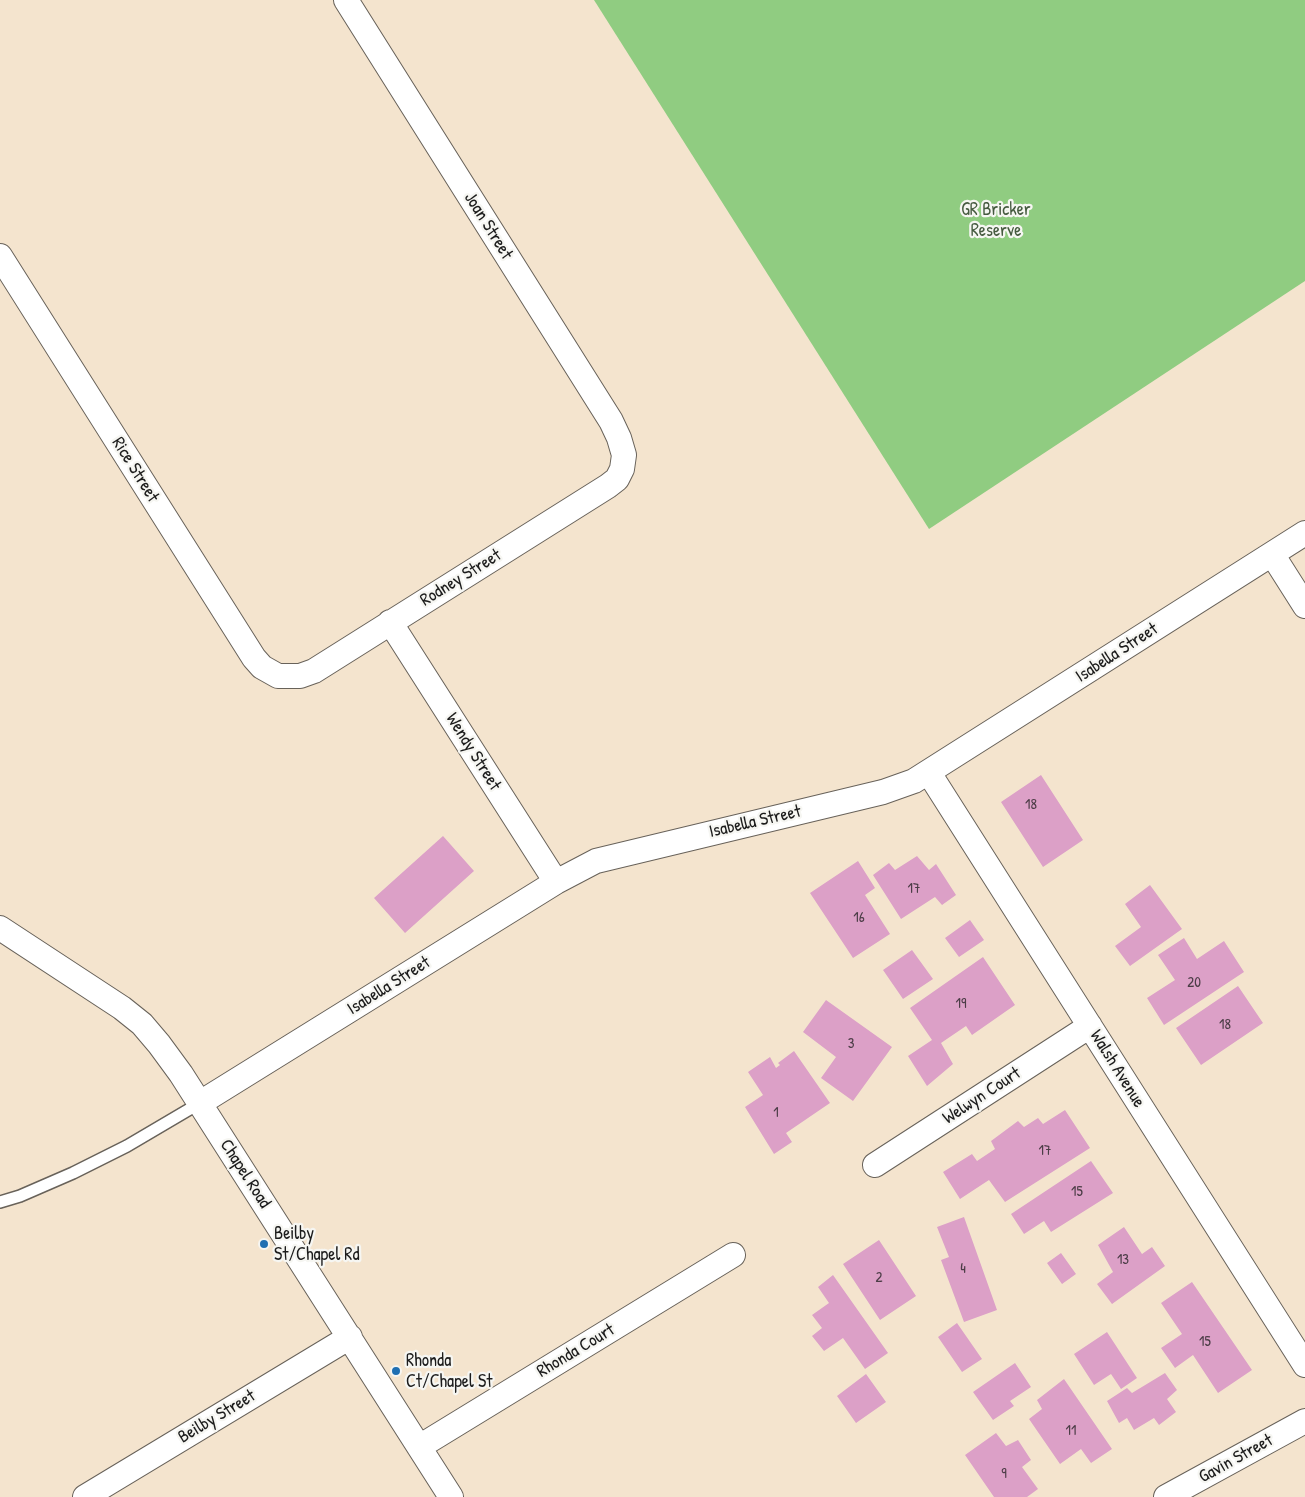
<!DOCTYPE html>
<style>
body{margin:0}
canvas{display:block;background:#f4e4ce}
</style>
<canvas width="1305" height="1497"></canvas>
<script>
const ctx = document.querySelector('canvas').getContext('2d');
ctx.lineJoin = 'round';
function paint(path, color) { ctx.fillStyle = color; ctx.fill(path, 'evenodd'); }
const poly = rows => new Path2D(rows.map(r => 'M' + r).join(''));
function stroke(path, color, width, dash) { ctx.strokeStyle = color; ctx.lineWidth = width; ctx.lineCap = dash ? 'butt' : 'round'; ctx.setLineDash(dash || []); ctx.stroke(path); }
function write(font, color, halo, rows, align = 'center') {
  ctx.font = font + ' "Patrick Hand",sans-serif'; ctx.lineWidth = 4.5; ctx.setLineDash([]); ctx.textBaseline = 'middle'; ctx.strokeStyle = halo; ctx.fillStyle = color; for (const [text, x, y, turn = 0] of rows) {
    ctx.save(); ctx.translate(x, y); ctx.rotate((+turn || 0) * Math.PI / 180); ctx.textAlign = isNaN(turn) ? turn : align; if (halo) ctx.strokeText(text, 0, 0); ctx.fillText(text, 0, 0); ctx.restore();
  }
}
paint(poly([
 [594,0,1305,0,1305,281,929,529]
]), '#90cc81');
paint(poly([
 [1041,775,1083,840,1043,867,1001,802],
 [443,836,474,871,405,933,374,898],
 [917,856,929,870,936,864,956,895,942,905,935,897,901,919,873,875,889,863,895,870],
 [858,861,875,888,865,895,890,934,853,958,810,893],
 [1150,885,1182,929,1130,966,1115,946,1141,927,1125,904],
 [970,920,984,940,959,957,945,938],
 [1184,938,1197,959,1224,941,1244,972,1164,1025,1147,998,1175,980,1158,955],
 [912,950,933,979,903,999,883,970],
 [983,957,1015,1005,972,1035,966,1026,941,1043,953,1064,927,1086,908,1056,932,1040,910,1008],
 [1238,986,1263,1023,1201,1065,1176,1028],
 [826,1000,892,1047,853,1101,821,1078,836,1057,803,1032],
 [794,1051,830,1103,786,1133,792,1142,774,1154,745,1107,763,1095,748,1072,770,1057,776,1068,780,1065,778,1063],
 [1065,1110,1090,1148,1005,1202,989,1180,960,1199,943,1172,972,1154,977,1161,995,1149,991,1141,1018,1121,1024,1127,1038,1118,1043,1124],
 [1091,1161,1113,1193,1051,1232,1044,1221,1024,1234,1011,1214],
 [964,1217,997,1310,964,1322,941,1260,949,1257,937,1227],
 [1124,1227,1142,1254,1152,1247,1165,1266,1112,1304,1097,1284,1113,1272,1098,1245],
 [879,1240,916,1296,880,1320,843,1264],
 [1061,1253,1076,1274,1062,1284,1047,1263],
 [833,1275,888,1353,865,1369,843,1338,824,1351,812,1336,822,1328,812,1315,829,1303,818,1287],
 [1192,1282,1252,1370,1218,1393,1193,1355,1175,1368,1161,1348,1182,1334,1161,1303],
 [957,1323,982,1359,962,1372,938,1337],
 [1107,1332,1137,1378,1121,1389,1111,1374,1094,1385,1074,1354],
 [1015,1363,1031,1387,1010,1401,1014,1406,993,1420,973,1392],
 [1165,1373,1177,1390,1167,1399,1176,1412,1159,1425,1154,1418,1134,1430,1127,1418,1119,1423,1107,1401,1127,1388,1132,1393],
 [866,1374,886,1402,856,1423,837,1396],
 [1064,1379,1112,1449,1091,1463,1081,1449,1060,1464,1029,1419,1042,1409,1037,1400],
 [996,1433,1006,1446,1018,1440,1031,1460,1022,1467,1038,1489,1027,1497,994,1497,965,1455]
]), '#dca0c7');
const service = poly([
 [0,1202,20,1196,73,1173,127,1146,200,1103]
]);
const minor = poly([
 [0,256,254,658,262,667,278,676,300,676,314,671,608,486,617,479,622,469,624,455,619,438,611,421,346,0],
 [1272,554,1305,606],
 [390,622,556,882],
 [929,773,1305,1365],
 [0,928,122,1008,142,1024,159,1044,181,1074,451,1497],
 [200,1103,556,882,596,861,883,792,914,781,1305,533],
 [875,1165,1090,1026],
 [419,1447,733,1255],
 [85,1497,350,1337],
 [1166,1497,1305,1421]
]);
stroke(service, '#68625a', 14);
stroke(minor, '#68625a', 26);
stroke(service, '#fff', 11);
stroke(minor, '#fff', 24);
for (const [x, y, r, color] of [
 [264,1244,5,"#1f6fb2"],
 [396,1371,5,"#1f6fb2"]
]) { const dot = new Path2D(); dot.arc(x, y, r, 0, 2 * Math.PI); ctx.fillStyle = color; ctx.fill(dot); stroke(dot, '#f6f6f2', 2); }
write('15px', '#4c3d47', null, [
 ["18",1031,805],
 ["17",914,889],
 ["16",859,918],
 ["20",1194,983],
 ["19",961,1004],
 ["18",1225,1025],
 ["3",851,1044],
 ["1",776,1113],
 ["17",1045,1151],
 ["15",1077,1192],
 ["13",1123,1260],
 ["4",963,1269],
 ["2",879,1278],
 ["15",1205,1342],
 ["11",1071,1431],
 ["9",1004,1474]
]);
write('18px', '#455a3f', '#f6f6f2', [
 ["GR Bricker",996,210],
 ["Reserve",996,231]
]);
write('18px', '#1c1c1c', '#f6f6f2', [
 ["Joan Street",488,226,58],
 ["Rice Street",135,470,58],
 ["Rodney Street",461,578,-32],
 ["Isabella Street",1117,653,-33],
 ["Wendy Street",473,752,58],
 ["Isabella Street",755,822,-13],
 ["Isabella Street",389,986,-32],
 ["Walsh Avenue",1117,1069,58],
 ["Welwyn Court",982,1096,-33],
 ["Chapel Road",245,1174,57],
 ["Rhonda Court",576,1351,-31],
 ["Beilby Street",217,1417,-31],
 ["Gavin Street",1236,1459,-29]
]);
write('18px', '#1c1c1c', '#f6f6f2', [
 ["Beilby",274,1234],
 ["St/Chapel Rd",274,1255],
 ["Rhonda",406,1361],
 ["Ct/Chapel St",406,1382]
], 'left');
</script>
